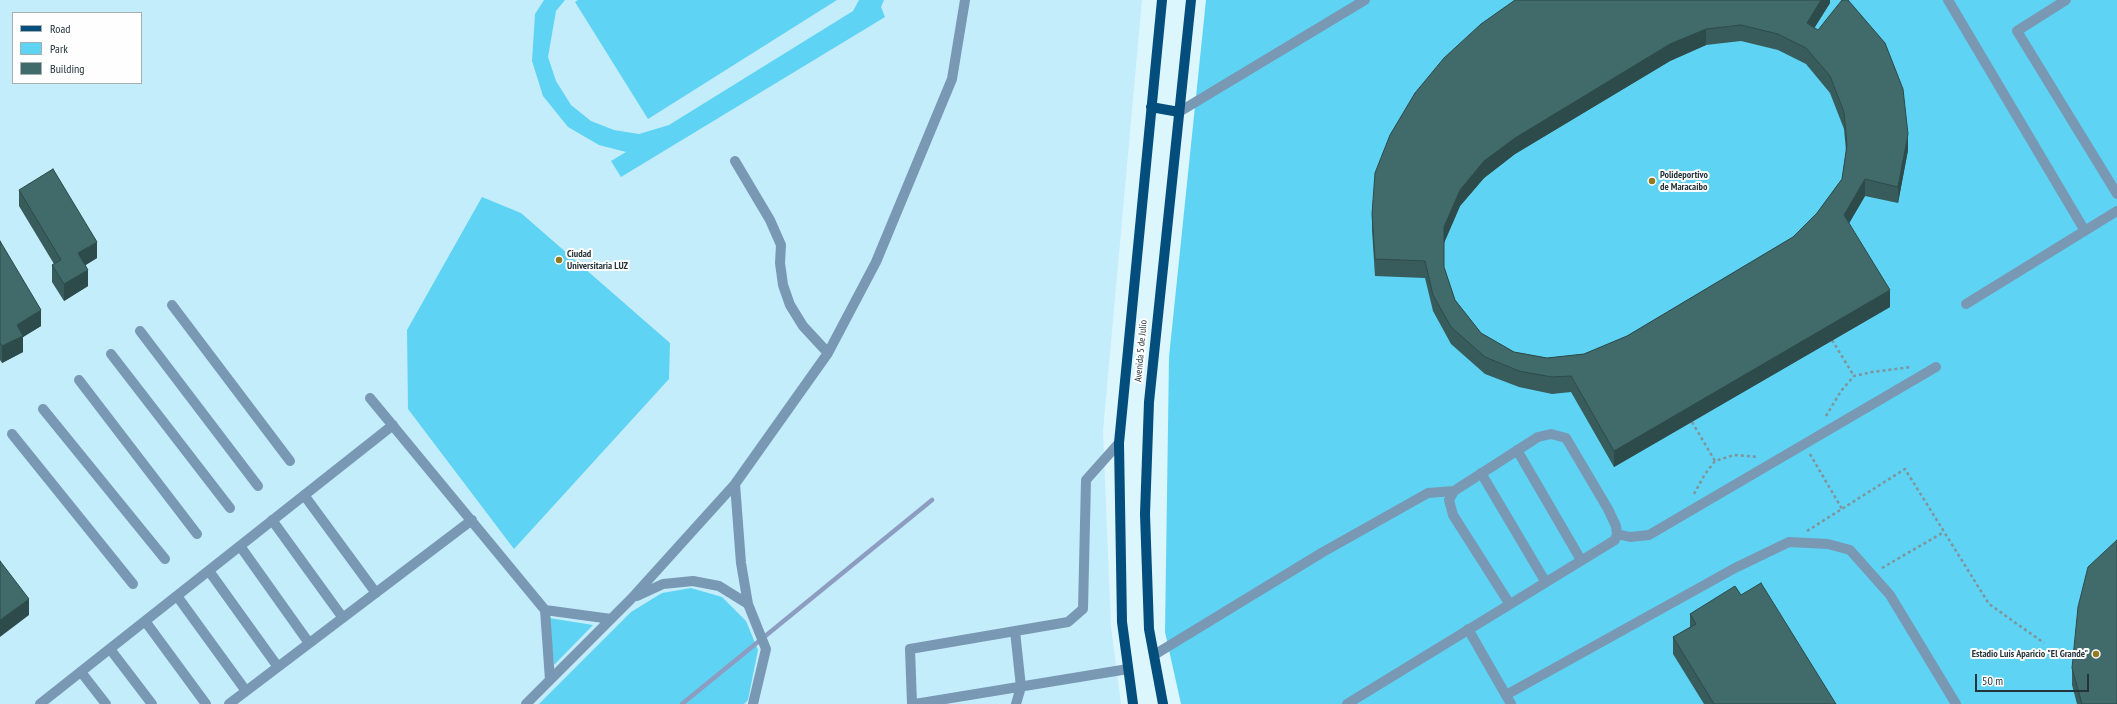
<!DOCTYPE html>
<style>
body{margin:0}
#map{position:relative;width:2117px;height:704px;overflow:hidden;background:#dcf6fe;font-family:"PT Sans Narrow",sans-serif}
canvas{display:block}
.legend{position:absolute;left:12px;top:12px;width:130px;height:72px;box-sizing:border-box;background:#fefefe;border:1px solid #a7aeb0;margin:0;padding:5px 7px;list-style:none;font-size:12px;color:#24353a}
.legend li{display:flex;align-items:center;gap:8px;height:20px}
.legend b{width:20px;border:1px solid #a7aeb0}
.scale{position:absolute;left:1975px;top:674px;width:114px;height:18px;box-sizing:border-box;border:2px solid #24353a;border-top:0;padding-left:5px;font-size:12px;line-height:14px;white-space:nowrap;color:#24353a;-webkit-text-stroke:3px #fefefe;paint-order:stroke}
</style>
<div id="map">
<canvas width="2117" height="704"></canvas>
<ul class="legend">
<li><b style="height:5px;background:#044e7d"></b>Road</li>
<li><b style="height:11px;background:#5fd3f4"></b>Park</li>
<li><b style="height:11px;background:#406b6a"></b>Building</li>
</ul>
<div class="scale">50 m</div>
</div>
<script>
const ctx = document.querySelector('canvas').getContext('2d');
ctx.lineJoin = 'round';
function paint(path, color) { ctx.fillStyle = color; ctx.fill(path, 'evenodd'); }
const poly = rows => new Path2D(rows.map(r => 'M' + r).join(''));
function stroke(path, color, width, dash) { ctx.strokeStyle = color; ctx.lineWidth = width; ctx.lineCap = dash ? 'butt' : 'round'; ctx.setLineDash(dash || []); ctx.stroke(path); }
function write(font, color, halo, rows, align = 'center') {
  ctx.font = font + ' "PT Sans Narrow",sans-serif'; ctx.lineWidth = 4; ctx.setLineDash([]); ctx.textBaseline = 'middle'; ctx.strokeStyle = halo; ctx.fillStyle = color; for (const [text, x, y, turn = 0] of rows) {
    ctx.save(); ctx.translate(x, y); ctx.rotate((+turn || 0) * Math.PI / 180); ctx.textAlign = isNaN(turn) ? turn : align; if (halo) ctx.strokeText(text, 0, 0); ctx.fillText(text, 0, 0); ctx.restore();
  }
}
paint(poly([
 [0,0,1142,0,1103,431,1111,627,1121,704,0,704],
 [13,13,141,13,141,83,13,83]
]), '#c4edfb');
paint(poly([
 [544,0,565,0,556,11,548,57,556,81,571,105,591,121,614,130,639,134,669,125,853,11,859,0,884,0,881,7,885,17,621,177,611,161,626,152,599,145,568,127,543,96,532,61,535,14],
 [578,0,837,0,648,119,575,2],
 [1206,0,2117,0,2117,704,1181,704,1165,632,1169,357],
 [482,197,521,213,670,343,669,379,514,549,408,409,407,330],
 [691,588,722,597,746,621,758,650,748,700,744,704,539,704,631,612,662,593],
 [549,618,593,625,554,665]
]), '#5fd3f4');
stroke(poly([
 [682,704,932,500]
]), '#8c9dc1', 4.5);
stroke(poly([
 [1832,340,1854,376],
 [1826,416,1841,391,1854,376,1872,372,1911,367],
 [1692,422,1715,461],
 [1810,454,1842,509],
 [1694,494,1705,474,1715,461,1734,455,1758,457],
 [1807,531,1905,469,1989,604,2044,643],
 [1882,568,1944,532]
]), '#7f949b', 2.5, [3, 3]);
stroke(poly([
 [1948,0,2085,231],
 [2066,0,2017,31,2117,194],
 [1179,112,1365,0],
 [735,161,770,220,781,245,780,263,783,285,790,305,803,326,828,353],
 [1966,304,2117,211],
 [172,305,290,461],
 [140,331,258,486],
 [111,354,230,508],
 [79,380,197,534],
 [370,398,545,610,550,680],
 [43,409,165,559],
 [12,434,133,584],
 [1517,450,1581,560],
 [1481,473,1545,581],
 [304,495,376,593],
 [272,520,343,618],
 [1617,534,1630,537,1649,535,1936,367],
 [240,546,309,643],
 [209,571,278,667],
 [177,596,246,691],
 [637,596,663,584,693,581,719,586,748,604],
 [545,610,611,619],
 [145,621,206,704],
 [1468,629,1511,704],
 [1015,631,1021,687,1016,704],
 [110,649,152,704],
 [1154,655,1323,552,1428,493,1454,491],
 [81,672,106,704],
 [1506,695,1735,568,1789,542,1828,544,1850,550,1890,595,1956,704],
 [40,704,393,425],
 [229,704,472,520],
 [526,704,631,599,735,484],
 [753,704,766,649,748,604,741,563,735,484,828,353,876,262,952,79,965,0],
 [912,704,910,649,1068,622,1083,609,1086,480,1119,443],
 [915,704,1128,669],
 [1347,704,1615,540,1617,534,1616,526,1608,509,1566,438,1551,434,1538,437,1454,491,1449,500,1453,515,1509,603]
]), '#7998b4', 10);
stroke(poly([
 [1151,107,1179,112],
 [1133,704,1122,622,1119,443,1162,0],
 [1163,704,1149,629,1145,514,1149,402,1191,0]
]), '#044e7d', 10);
paint(poly([
 [1830,0,1830,3,1814,28,1908,150,1898,203,1865,196,1849,223,1890,307,1614,467,1571,392,1552,394,1519,387,1485,374,1451,344,1433,311,1425,278,1375,276,1372,230,1372,214,1415,93],
 [1741,41,1778,50,1806,64,1830,93,1844,129,1846,151,1842,179,1817,213,1793,237,1627,336,1584,354,1547,358,1514,352,1481,333,1455,300,1444,267,1444,243,1460,206,1484,178,1515,154,1670,61,1706,45],
 [19,190,97,258,85,265,88,286,64,301,52,282,52,265,54,264,19,206],
 [0,241,41,326,23,337,23,352,2,363,0,360],
 [1741,595,1836,704,1704,704,1673,654,1673,637,1690,627,1690,614],
 [2072,668,2117,704,2077,704,2072,685]
]), '#375c5b');
paint(poly([
 [1821,0,1830,0,1830,3,1807,40,1807,23],
 [1706,29,1706,45,1670,61,1515,154,1484,178,1460,206,1444,243,1444,227,1460,190,1484,161,1515,138,1670,44],
 [1908,134,1908,150,1898,203,1898,187],
 [1865,179,1865,196,1844,232,1844,215],
 [97,242,97,258,78,270,78,253],
 [88,270,88,286,64,301,64,284],
 [1890,290,1890,307,1614,467,1614,451],
 [41,310,41,326,23,337,23,352,2,363,2,346,17,325],
 [29,599,29,615,0,637,0,620]
]), '#2d4b4a');
const building = poly([
 [1515,0,1821,0,1807,23,1818,30,1842,0,1848,0,1885,43,1903,89,1908,134,1898,187,1865,179,1844,215,1890,290,1614,451,1571,376,1552,377,1519,371,1485,357,1451,327,1433,295,1425,261,1375,259,1372,214,1375,173,1390,135,1415,93,1444,58,1481,24,1515,0],
 [1741,25,1778,34,1806,48,1830,76,1844,112,1847,145,1842,179,1817,213,1793,237,1627,336,1584,354,1547,358,1514,352,1481,333,1455,300,1444,267,1444,227,1460,190,1484,161,1515,138,1670,44,1706,29,1741,25],
 [53,169,97,242,78,253,88,270,64,284,52,265,61,260,19,190,53,169],
 [0,241,41,310,17,325,23,336,2,346,0,343,0,241],
 [2117,540,2117,704,2082,704,2072,668,2078,607,2088,567,2117,540],
 [0,561,29,599,0,620,0,561],
 [1761,583,1836,704,1714,704,1673,637,1696,624,1690,614,1735,586,1741,595,1761,583]
]);
paint(building, '#406b6a');
stroke(building, '#2d4b4a', 1);
for (const [x, y, r, color] of [
 [1652,181,4,"#937920"],
 [559,260,4,"#937920"],
 [2096,654,4,"#937920"]
]) { const dot = new Path2D(); dot.arc(x, y, r, 0, 2 * Math.PI); ctx.fillStyle = color; ctx.fill(dot); stroke(dot, '#fefefe', 1.5); }
write('bold 10px', '#24353a', '#fefefe', [
 ["Polideportivo",1660,175],
 ["de Maracaibo",1660,187],
 ["Ciudad",567,254],
 ["Universitaria LUZ",567,266],
 ["Estadio Luis Aparicio \"El Grande\"",2088,654,"right"]
], 'left');
write('10px', '#24353a', '#fefefe', [
 ["Avenida 5 de Julio",1141,351,-85]
]);
</script>
